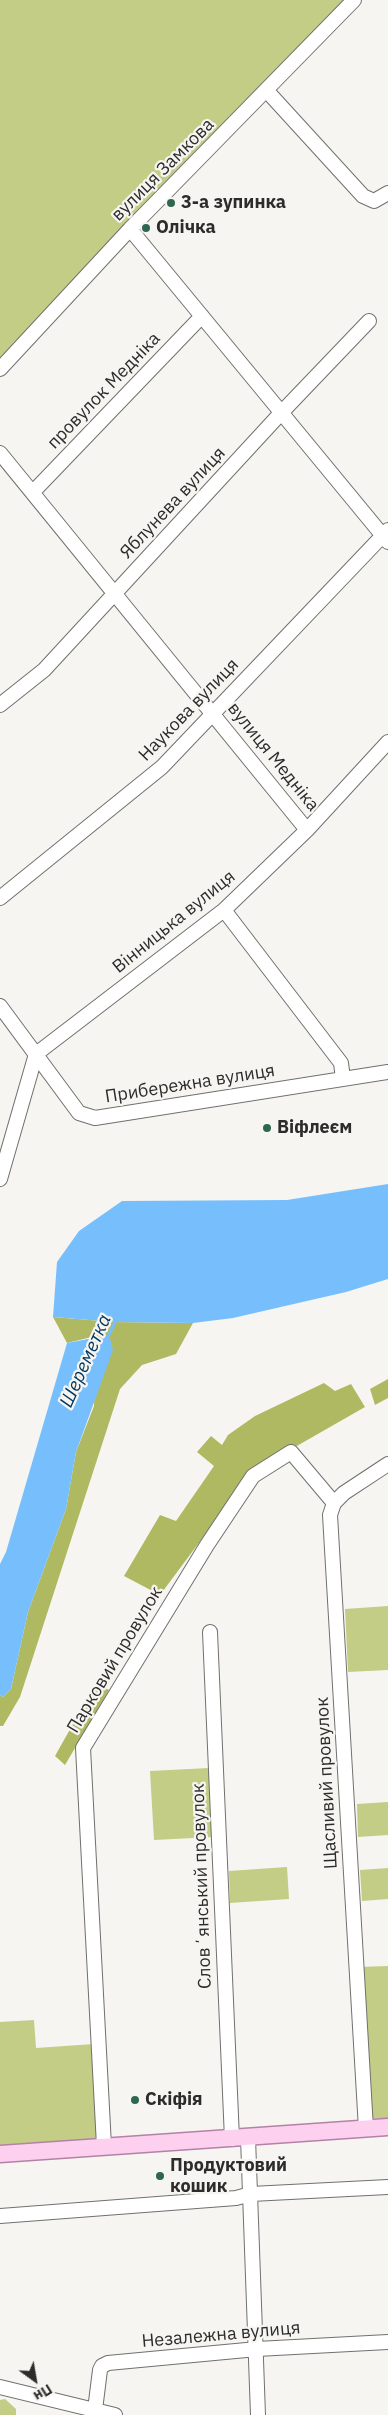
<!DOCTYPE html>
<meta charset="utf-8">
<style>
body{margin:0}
#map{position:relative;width:388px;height:2415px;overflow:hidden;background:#f7f5f1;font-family:"IBM Plex Sans",sans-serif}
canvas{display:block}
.north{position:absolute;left:10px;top:2355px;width:50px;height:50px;-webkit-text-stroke:4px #f7f5f1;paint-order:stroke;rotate:148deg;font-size:14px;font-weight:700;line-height:20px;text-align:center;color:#2d2c2b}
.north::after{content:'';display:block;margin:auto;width:18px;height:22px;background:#2d2c2b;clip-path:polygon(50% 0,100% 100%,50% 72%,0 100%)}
</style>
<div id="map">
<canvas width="388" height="2415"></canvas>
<div class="north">Пн</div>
</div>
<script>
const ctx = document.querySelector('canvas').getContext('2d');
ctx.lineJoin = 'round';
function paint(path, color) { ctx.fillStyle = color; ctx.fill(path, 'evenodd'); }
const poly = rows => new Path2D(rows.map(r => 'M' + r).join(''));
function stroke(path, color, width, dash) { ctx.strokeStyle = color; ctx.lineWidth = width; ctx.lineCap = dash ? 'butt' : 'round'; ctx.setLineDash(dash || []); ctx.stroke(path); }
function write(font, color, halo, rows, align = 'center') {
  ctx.font = font + ' "IBM Plex Sans",sans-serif'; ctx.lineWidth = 4.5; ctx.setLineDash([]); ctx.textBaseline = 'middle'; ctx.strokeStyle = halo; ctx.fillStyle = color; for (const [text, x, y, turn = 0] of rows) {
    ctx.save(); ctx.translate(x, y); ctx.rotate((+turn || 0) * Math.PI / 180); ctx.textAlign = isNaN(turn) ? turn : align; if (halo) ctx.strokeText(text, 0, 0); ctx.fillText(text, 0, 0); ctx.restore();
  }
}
paint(poly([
 [0,0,354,0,0,369],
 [388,1606,388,1670,348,1672,345,1609],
 [209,1768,213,1837,154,1840,150,1771],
 [388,1802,388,1835,358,1837,357,1804],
 [287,1867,289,1899,230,1903,229,1871],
 [388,1868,388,1899,362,1901,360,1870],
 [388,1966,388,2118,366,2119,357,1967],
 [34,2020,36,2048,94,2044,99,2141,0,2146,0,2022],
 [5,2399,16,2409,16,2415,0,2415,0,2400]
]), '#c3cd85');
paint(poly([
 [53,1317,114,1322,193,1323,176,1354,142,1365,120,1389,20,1697,3,1726,0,1726,0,1695,3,1697,11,1689,28,1612,66,1509,76,1452,94,1406,96,1336,67,1343],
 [388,1379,388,1398,375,1405,370,1389],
 [324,1383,335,1391,351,1384,365,1407,281,1455,245,1481,160,1595,124,1576,160,1515,176,1521,214,1466,197,1452,211,1436,222,1445,228,1435,255,1416],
 [96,1683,109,1690,65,1765,55,1756]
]), '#aeb962');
paint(poly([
 [388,1184,388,1279,346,1292,233,1318,193,1323,114,1322,53,1317,57,1262,79,1231,122,1201,287,1200],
 [109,1335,113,1350,76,1452,66,1509,28,1612,11,1689,3,1697,0,1695,0,1564,6,1552,67,1343]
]), '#77bffc');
stroke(poly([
 [107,1339,116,1320]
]), '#77bffc', 3);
const minor = poly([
 [267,91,363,196,374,201,388,193],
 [130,229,388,542],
 [0,369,130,229,354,0],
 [0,453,307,830],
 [33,492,202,316],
 [0,705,44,670,281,413,369,321],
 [0,898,162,767,388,530],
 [224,910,341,1063,343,1079],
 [0,1006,79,1113,95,1118,388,1072],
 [36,1054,224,910,307,830,388,742],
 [0,1179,36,1054],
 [210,1632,232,2139],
 [366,2129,330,1515,334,1503,344,1493,388,1464],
 [248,2138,258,2415],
 [104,2146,83,1748,207,1545,253,1476,291,1452,334,1503],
 [0,2216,236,2198,251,2194,388,2187],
 [0,2387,115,2415],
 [95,2410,100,2370,102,2366,108,2363,257,2349,388,2342]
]);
const major = poly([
 [0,2154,388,2127]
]);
stroke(minor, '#72706d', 16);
stroke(major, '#b382a5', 19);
stroke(minor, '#fff', 14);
stroke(major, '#fdd0f0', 16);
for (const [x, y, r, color] of [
 [171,203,5,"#2e674f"],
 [146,228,5,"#2e674f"],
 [267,1128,5,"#2e674f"],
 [135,2100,5,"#2e674f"],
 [160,2176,5,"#2e674f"]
]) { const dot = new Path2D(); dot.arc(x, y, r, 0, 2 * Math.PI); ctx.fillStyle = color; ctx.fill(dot); stroke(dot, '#f7f5f1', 2); }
write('18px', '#2d2c2b', '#f7f5f1', [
 ["вулиця Замкова",163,170,-45],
 ["провулок Медніка",104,391,-46],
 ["Яблунева вулиця",173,503,-47],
 ["Наукова вулиця",189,710,-46],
 ["вулиця Медніка",273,757,51],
 ["Вінницька вулиця",174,922,-39],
 ["Прибережна вулиця",190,1084,-9],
 ["Парковий провулок",115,1660,-59],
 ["Щасливий провулок",327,1783,-93],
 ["Словʼянський провулок",202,1886,-92],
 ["Незалежна вулиця",221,2335,-5]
]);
write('bold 18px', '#2d2c2b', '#f7f5f1', [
 ["3-а зупинка",181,203],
 ["Олічка",156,228],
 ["Віфлеєм",277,1128],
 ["Скіфія",145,2100],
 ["Продуктовий",170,2166],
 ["кошик",170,2187]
], 'left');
write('italic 19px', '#00375d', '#f7f5f1', [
 ["Шереметка",86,1361,-66]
]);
</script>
